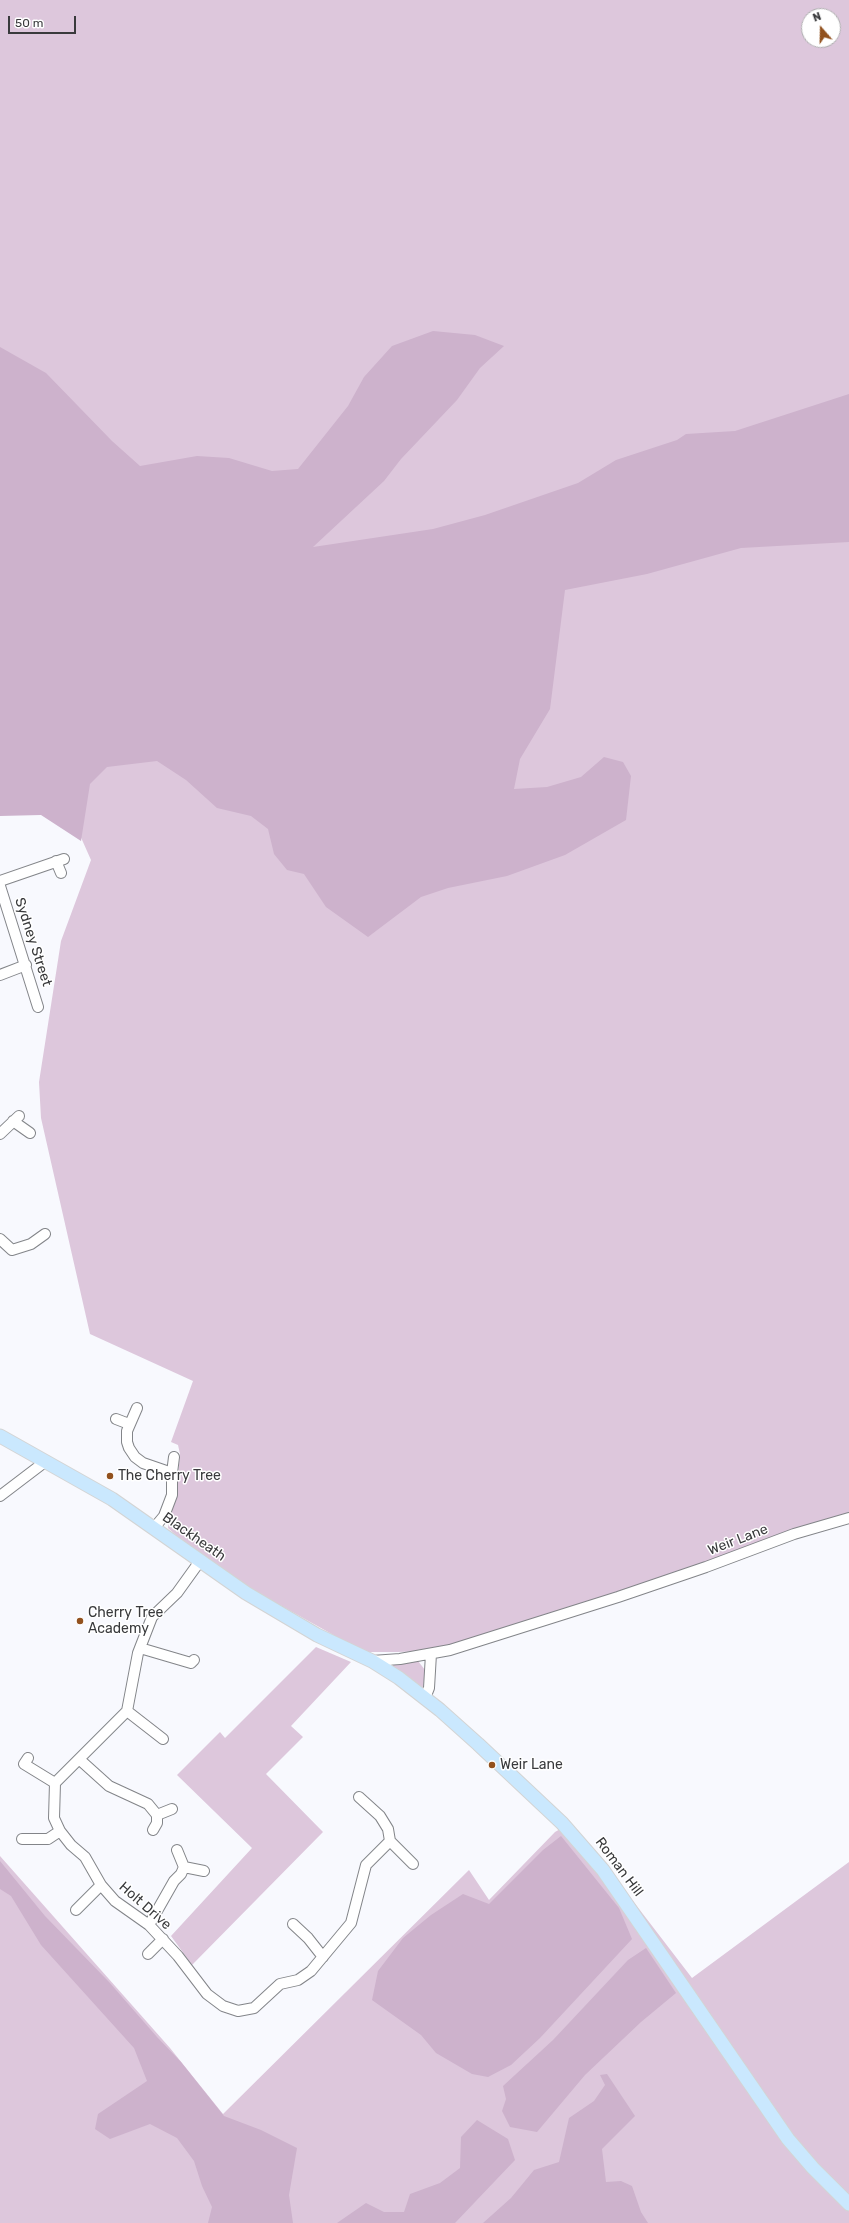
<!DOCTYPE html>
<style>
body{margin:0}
#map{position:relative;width:849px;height:2223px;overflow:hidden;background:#f8f9fe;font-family:Rubik,sans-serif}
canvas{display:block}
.north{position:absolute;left:801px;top:8px;width:40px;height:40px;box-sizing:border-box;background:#fff;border:1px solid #b0b0b1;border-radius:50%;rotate:340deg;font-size:11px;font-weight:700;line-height:16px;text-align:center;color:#393a3c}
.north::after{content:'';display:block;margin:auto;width:14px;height:18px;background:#92511e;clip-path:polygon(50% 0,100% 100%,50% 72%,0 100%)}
.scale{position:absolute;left:8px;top:16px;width:68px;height:18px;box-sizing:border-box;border:2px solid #393a3c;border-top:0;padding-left:5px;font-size:12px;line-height:14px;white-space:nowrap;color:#393a3c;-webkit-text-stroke:3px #fff;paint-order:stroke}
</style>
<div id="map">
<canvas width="849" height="2223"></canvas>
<div class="north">N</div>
<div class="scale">50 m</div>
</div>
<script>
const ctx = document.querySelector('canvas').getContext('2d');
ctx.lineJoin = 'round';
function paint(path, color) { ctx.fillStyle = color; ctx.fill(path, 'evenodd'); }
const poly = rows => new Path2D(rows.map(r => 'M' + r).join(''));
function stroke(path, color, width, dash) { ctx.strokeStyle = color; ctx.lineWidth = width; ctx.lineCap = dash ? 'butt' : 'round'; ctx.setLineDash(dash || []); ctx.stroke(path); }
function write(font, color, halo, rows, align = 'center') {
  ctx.font = font + ' Rubik,sans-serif'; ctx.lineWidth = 3; ctx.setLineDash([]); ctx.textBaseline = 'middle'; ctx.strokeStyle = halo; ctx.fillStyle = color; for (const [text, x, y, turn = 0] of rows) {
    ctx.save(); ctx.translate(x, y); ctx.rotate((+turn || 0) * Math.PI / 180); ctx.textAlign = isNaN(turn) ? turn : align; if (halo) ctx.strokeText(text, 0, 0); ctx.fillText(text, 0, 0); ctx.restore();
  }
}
paint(poly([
 [0,0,849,0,849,1518,450,1650,398,1652,364,1652,251,1589,179,1538,168,1528,169,1514,176,1496,180,1454,178,1445,171,1442,193,1381,90,1334,41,1118,39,1082,61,941,91,860,79,833,37,806,0,809],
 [809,16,833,16,833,40,809,40],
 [316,1647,351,1662,291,1726,303,1737,266,1774,323,1832,192,1965,171,1936,252,1848,177,1775,220,1732,225,1738],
 [418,1661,425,1670,423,1689,386,1662],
 [569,1824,600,1858,692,1978,849,1862,849,2223,0,2223,0,1856,170,2048,223,2114,469,1870,489,1900,555,1832]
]), '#ddc7dc');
paint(poly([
 [433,331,475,335,504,346,480,368,457,400,401,459,384,481,313,547,433,529,485,515,578,483,616,460,677,440,686,434,735,431,849,394,849,542,741,548,647,574,565,590,550,709,520,759,514,789,547,787,581,777,604,757,623,762,631,776,626,820,565,855,507,876,448,888,421,897,368,937,326,907,304,874,287,870,274,854,268,829,251,816,217,808,186,780,157,761,107,767,90,784,81,841,41,815,0,816,0,347,46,373,112,441,140,466,197,456,229,458,272,471,298,469,348,406,364,377,392,346],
 [561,1836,619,1908,632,1939,540,2038,511,2065,488,2077,472,2074,436,2053,421,2035,372,2000,378,1971,403,1938,431,1915,463,1894,489,1904,543,1850],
 [0,1861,45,1916,109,1982,157,2037,181,2062,224,2116,261,2130,297,2148,289,2195,293,2223,208,2223,212,2207,202,2186,194,2161,177,2138,150,2124,110,2139,95,2129,98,2114,147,2081,134,2048,41,1945,11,1896,0,1889],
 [646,1948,676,1993,641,2022,585,2075,537,2132,510,2127,502,2111,506,2099,503,2086,553,2040,628,1960],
 [607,2074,635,2116,602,2149,606,2182,621,2181,632,2186,641,2212,648,2223,483,2223,511,2198,534,2170,559,2162,569,2118,594,2101,605,2085,600,2075],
 [477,2120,508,2139,515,2160,455,2223,337,2223,366,2203,384,2212,404,2212,410,2194,440,2183,460,2168,461,2137]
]), '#cdb2cc');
const minor = poly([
 [56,861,61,873],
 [0,881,64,859],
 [0,886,38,1007],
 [0,975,26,965],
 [13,1121,30,1133],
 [0,1134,19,1116],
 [0,1239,12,1250,31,1244,45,1234],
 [137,1408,127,1431,127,1442,129,1448,135,1457,143,1463,172,1473],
 [116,1419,129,1424],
 [0,1496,46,1461],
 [154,1528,164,1516,172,1495,172,1473,174,1457],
 [200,1561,177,1593,152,1617,138,1653,127,1711,55,1783,54,1818,60,1831,71,1845,85,1857,101,1885,115,1901,149,1925,178,1956,207,1994,223,2006,238,2011,254,2008,280,1984,298,1980,311,1971,351,1923,366,1865,390,1841,388,1829,380,1816,359,1797],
 [140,1648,191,1663,194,1660],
 [372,1661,400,1659,450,1650,618,1597,706,1567,794,1534,849,1518],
 [425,1698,429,1688,431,1654],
 [127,1711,163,1739],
 [28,1758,24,1764,55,1783],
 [79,1759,109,1786,148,1804,157,1815,172,1809],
 [153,1830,157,1823,157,1815],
 [22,1839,48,1839,60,1831],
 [390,1841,413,1864],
 [184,1867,204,1871],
 [76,1910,101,1885],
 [293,1924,308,1938,323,1957],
 [149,1925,174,1881,181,1874,184,1867,177,1850],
 [148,1954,163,1939]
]);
const major = poly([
 [0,1436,112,1499,246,1593,317,1635,372,1661,399,1678,440,1710,478,1744,562,1823,603,1870,788,2139,813,2168,849,2204]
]);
stroke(minor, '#838589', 12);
stroke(major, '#d3d4d4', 15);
stroke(minor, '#fff', 10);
stroke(major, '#cae8fe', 13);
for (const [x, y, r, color] of [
 [110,1476,4,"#92511e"],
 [80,1621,4,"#92511e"],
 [492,1765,4,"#92511e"]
]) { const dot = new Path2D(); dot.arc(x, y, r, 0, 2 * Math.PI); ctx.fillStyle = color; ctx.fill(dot); stroke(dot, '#fff', 1.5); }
write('14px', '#393a3c', '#fff', [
 ["Sydney Street",33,942,72],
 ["Blackheath",194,1537,35],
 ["Weir Lane",738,1540,-21],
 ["Roman Hill",619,1867,53],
 ["Holt Drive",145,1906,41]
]);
write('14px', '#393a3c', '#fff', [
 ["The Cherry Tree",118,1476],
 ["Cherry Tree",88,1613],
 ["Academy",88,1629],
 ["Weir Lane",500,1765]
], 'left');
</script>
